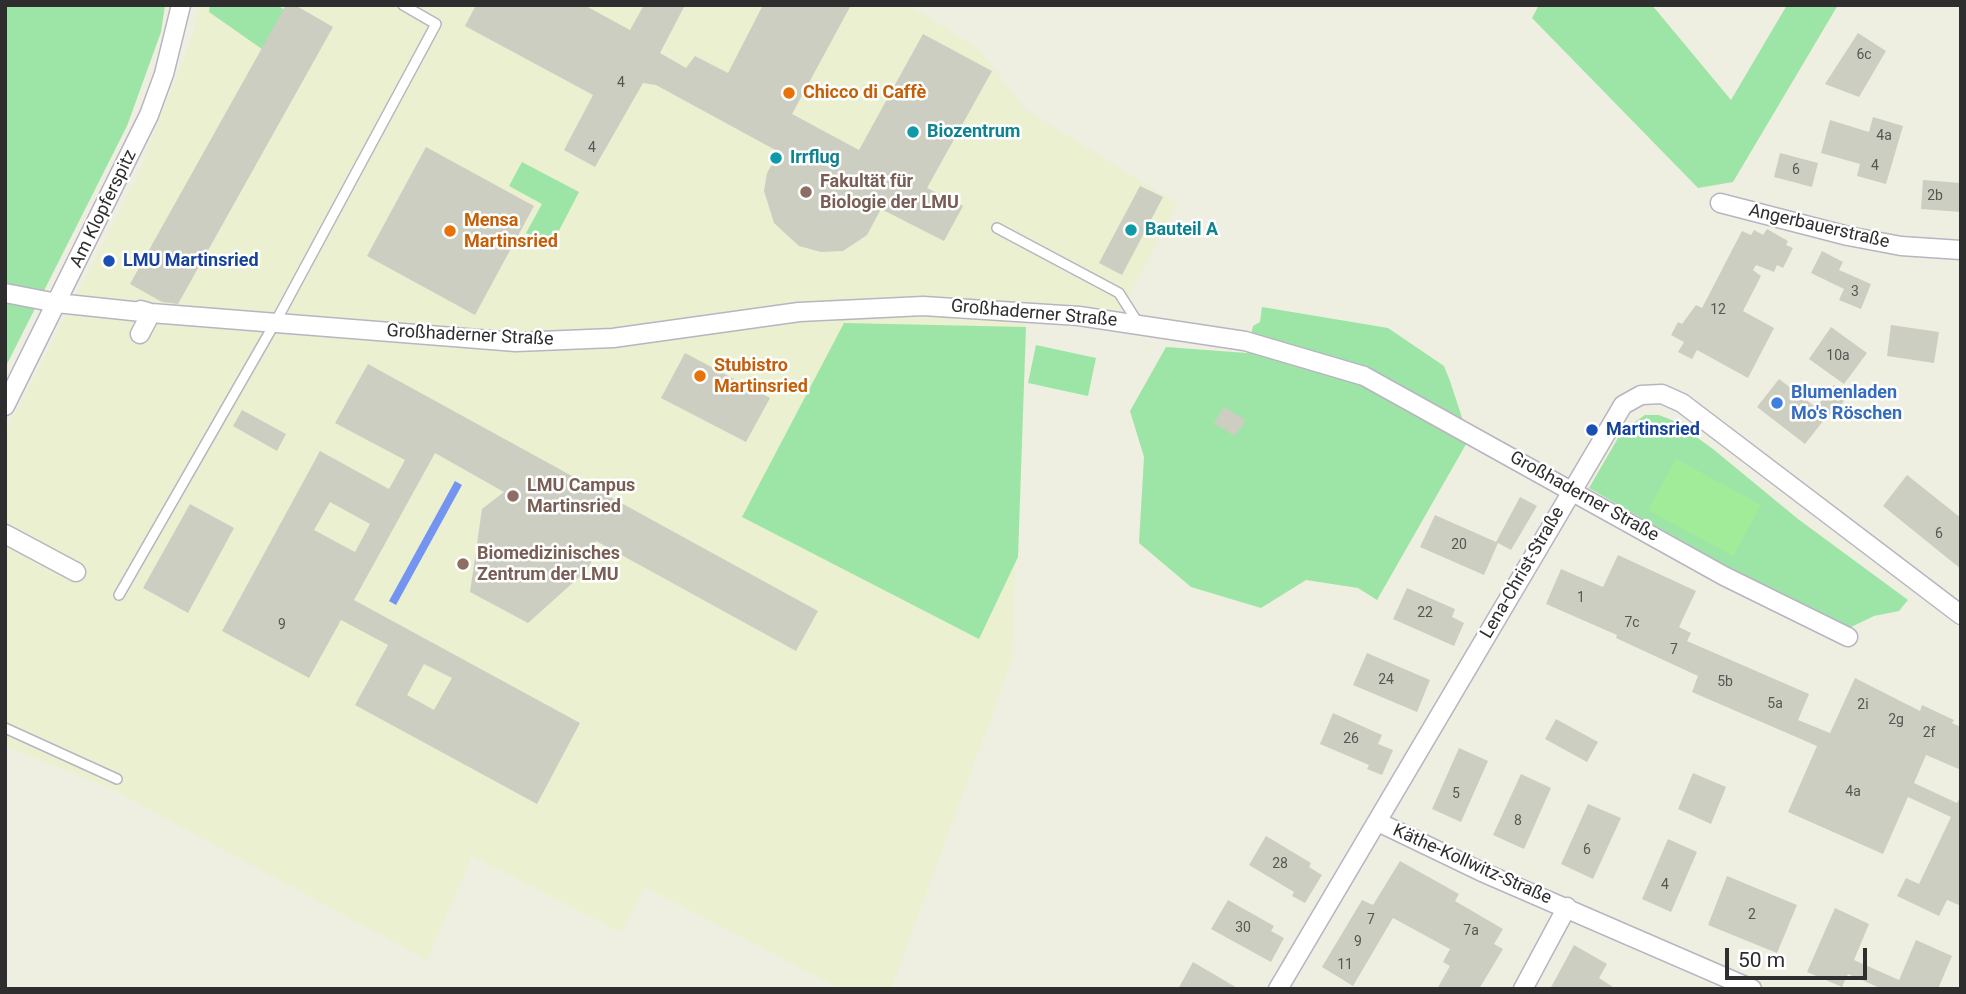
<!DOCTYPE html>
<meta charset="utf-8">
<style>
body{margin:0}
#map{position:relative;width:1966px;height:994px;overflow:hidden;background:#eeefe0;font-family:Roboto,sans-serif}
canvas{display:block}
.frame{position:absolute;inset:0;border:7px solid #2e2e2e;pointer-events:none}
.scale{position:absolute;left:1725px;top:948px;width:142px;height:32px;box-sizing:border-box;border:4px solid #2e2e2e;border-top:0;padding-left:9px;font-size:21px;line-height:24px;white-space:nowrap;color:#2e2e2e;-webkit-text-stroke:5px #fff;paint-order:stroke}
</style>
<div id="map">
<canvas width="1966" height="994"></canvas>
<div class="frame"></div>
<div class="scale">50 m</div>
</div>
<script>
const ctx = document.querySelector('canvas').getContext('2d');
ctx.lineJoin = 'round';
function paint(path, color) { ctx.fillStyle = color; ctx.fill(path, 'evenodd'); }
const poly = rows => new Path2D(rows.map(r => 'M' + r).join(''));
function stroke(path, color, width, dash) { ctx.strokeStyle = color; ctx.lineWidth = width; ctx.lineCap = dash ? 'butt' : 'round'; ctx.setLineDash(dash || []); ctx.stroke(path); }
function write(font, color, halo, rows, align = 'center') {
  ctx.font = font + ' Roboto,sans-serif'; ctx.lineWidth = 5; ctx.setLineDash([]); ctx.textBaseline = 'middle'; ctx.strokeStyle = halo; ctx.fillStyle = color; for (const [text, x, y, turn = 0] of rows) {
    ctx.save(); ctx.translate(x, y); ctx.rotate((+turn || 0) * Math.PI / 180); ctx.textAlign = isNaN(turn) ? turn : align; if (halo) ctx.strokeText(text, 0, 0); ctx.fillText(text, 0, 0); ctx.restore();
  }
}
paint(poly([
 [198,5,909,5,980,50,1025,109,1177,204,1119,315,1026,304,1012,660,891,989,842,989,645,887,621,932,472,856,427,960,112,789,8,747,5,751,5,434,136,179,193,35]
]), '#ebf0d0');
paint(poly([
 [5,5,165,5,161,32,127,126,5,368],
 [210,5,276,5,291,13,269,54,209,12],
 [1539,5,1652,5,1731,100,1787,5,1838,5,1733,182,1698,188,1532,18],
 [522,162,579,192,551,246,526,233,542,204,509,186],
 [1262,307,1388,328,1444,366,1450,381,1469,439,1377,600,1358,588,1306,580,1261,608,1191,587,1139,543,1144,457,1130,411,1166,347,1247,353,1253,326,1260,322],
 [844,323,1026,327,1018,557,979,639,742,517],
 [1036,345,1096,358,1088,396,1028,383],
 [1645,415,1659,415,1674,421,1713,449,1798,519,1908,600,1899,611,1874,616,1849,628,1743,576,1589,488,1622,431]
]), '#9de5a6');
paint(poly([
 [1676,459,1761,505,1733,556,1648,510]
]), '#a1ec99');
paint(poly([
 [455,481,462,485,396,605,389,601]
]), '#7394f1');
paint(poly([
 [286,5,295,5,333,27,178,304,162,302,130,284],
 [476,5,584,5,630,30,644,5,685,5,660,53,686,68,695,56,728,73,763,5,851,5,792,114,859,150,923,34,992,71,927,188,963,206,944,241,881,209,867,235,843,251,821,252,799,246,774,223,764,191,767,173,779,152,656,85,643,83,595,167,564,150,593,95,465,26],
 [1858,33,1886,51,1859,97,1825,84],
 [1873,117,1903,126,1886,184,1857,176,1860,164,1821,153,1830,120,1869,132],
 [426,147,534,206,475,315,367,256],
 [1780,153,1818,163,1812,187,1774,177],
 [1923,180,1961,183,1961,212,1921,209],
 [1140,186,1163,197,1122,275,1099,263],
 [1767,229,1788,241,1786,245,1793,248,1783,268,1777,265,1774,272,1756,265,1753,270,1761,276,1743,311,1774,328,1748,378,1697,350,1692,359,1678,352,1684,342,1671,335,1678,322,1682,324,1696,305,1702,308,1742,231,1751,235,1754,230,1763,235],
 [1822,251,1843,262,1839,270,1871,284,1861,309,1839,300,1844,289,1811,273],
 [1891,325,1939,332,1934,363,1887,356],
 [1831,327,1867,353,1844,384,1809,359],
 [685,353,770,398,746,442,661,398],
 [368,364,818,611,796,651,596,541,592,561,586,571,528,623,470,592,482,509,504,492,435,453,354,600,580,723,537,804,355,705,388,645,341,620,309,678,222,631,320,451,389,489,405,460,335,423],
 [330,502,370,524,355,552,314,530],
 [424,664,452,678,434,710,407,695],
 [1779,379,1827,416,1805,444,1757,407],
 [1834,385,1848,396,1832,416,1818,405],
 [1224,407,1246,420,1235,436,1214,423],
 [242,410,286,434,277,451,233,426],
 [1907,475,1961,518,1961,569,1883,506],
 [1520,497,1537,506,1511,550,1498,543,1484,575,1420,547,1435,515,1496,542],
 [190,504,234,528,188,613,143,588],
 [1618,555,1696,591,1679,627,1691,633,1687,641,1809,694,1798,720,1830,733,1855,678,1920,711,1922,705,1954,720,1952,723,1961,727,1961,770,1926,755,1914,783,1957,803,1961,796,1961,906,1947,900,1939,916,1897,896,1906,878,1919,884,1951,817,1908,797,1883,854,1788,812,1817,746,1692,692,1698,676,1616,638,1617,635,1546,604,1561,569,1603,587],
 [1407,588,1455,609,1452,617,1464,623,1454,646,1393,619],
 [1367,653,1430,680,1417,712,1353,685],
 [1333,713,1382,735,1378,744,1393,750,1382,775,1367,769,1369,765,1320,744],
 [1556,719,1598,742,1587,762,1545,739],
 [1459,748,1488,761,1461,822,1432,809],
 [1693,773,1726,787,1711,824,1678,809],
 [1521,774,1551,788,1524,849,1493,835],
 [1588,804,1621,818,1593,879,1561,864],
 [1266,836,1311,863,1309,867,1322,875,1305,903,1292,896,1294,892,1249,865],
 [1668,839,1697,852,1671,912,1642,899],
 [1400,861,1459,894,1455,901,1503,929,1494,944,1503,949,1479,989,1437,989,1450,966,1443,962,1450,949,1393,918,1353,986,1322,967,1362,900,1373,905],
 [1727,876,1797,905,1777,953,1708,925],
 [1228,900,1274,926,1271,931,1284,938,1271,962,1211,929],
 [1835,908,1869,924,1854,960,1899,980,1916,940,1952,956,1938,989,1882,989,1848,974,1842,987,1807,972],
 [1574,945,1607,964,1599,978,1616,989,1550,989],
 [1193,962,1239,989,1178,989]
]), '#cdcec2');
const service = poly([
 [997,228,1119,293,1138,323],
 [119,595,276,321,436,24,403,5],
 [5,728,117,779]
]);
const minor = poly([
 [1720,203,1848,236,1901,246,1961,250],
 [5,293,57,303,151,313,516,342,613,338,799,312,923,306,1079,316,1245,341,1364,376,1724,576,1848,637],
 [140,334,151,313,141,310],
 [5,406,149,115,164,74,181,5],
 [5,534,76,572],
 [1378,822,1482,872,1752,989],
 [1278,989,1623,405,1641,395,1662,394,1682,403,1961,615],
 [1523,989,1567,907]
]);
stroke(service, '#b8b4c1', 12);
stroke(minor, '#b8b4c1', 21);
stroke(service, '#fff', 9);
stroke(minor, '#fff', 18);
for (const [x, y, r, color] of [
 [789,93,7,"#e8710a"],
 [913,132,7,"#0f9aa8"],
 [776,158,7,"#0f9aa8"],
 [806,192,7,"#8d6e63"],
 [1131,230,7,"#0f9aa8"],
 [450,231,7,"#e8710a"],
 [109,261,7,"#1a4fb4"],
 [700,376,7,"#e8710a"],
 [1777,403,7,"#3f7fe0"],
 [1592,430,7,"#1a4fb4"],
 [513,496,7,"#8d6e63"],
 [463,564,7,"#8d6e63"]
]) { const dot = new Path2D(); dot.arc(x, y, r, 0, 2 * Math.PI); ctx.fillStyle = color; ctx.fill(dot); stroke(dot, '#fff', 2.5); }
write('14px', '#565653', null, [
 ["6c",1864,55],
 ["4",621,83],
 ["4a",1884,136],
 ["4",592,148],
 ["4",1875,166],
 ["6",1796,170],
 ["2b",1935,196],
 ["3",1855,292],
 ["12",1718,310],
 ["10a",1838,356],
 ["6",1939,534],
 ["20",1459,545],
 ["1",1581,598],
 ["22",1425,613],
 ["7c",1632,623],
 ["9",282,625],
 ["7",1674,650],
 ["24",1386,680],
 ["5b",1725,682],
 ["5a",1775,704],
 ["2i",1863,705],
 ["2g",1896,720],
 ["2f",1929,733],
 ["26",1351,739],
 ["4a",1853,792],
 ["5",1456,794],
 ["8",1518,821],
 ["6",1587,850],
 ["28",1280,864],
 ["4",1665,885],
 ["2",1752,915],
 ["7",1371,920],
 ["30",1243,928],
 ["7a",1471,931],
 ["9",1358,942],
 ["11",1345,965]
]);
write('bold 18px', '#c56008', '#fff', [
 ["Chicco di Caffè",803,93],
 ["Mensa",464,221],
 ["Martinsried",464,242],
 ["Stubistro",714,366],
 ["Martinsried",714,387]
], 'left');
write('bold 18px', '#0d838f', '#fff', [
 ["Biozentrum",927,132],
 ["Irrflug",790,158],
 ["Bauteil A",1145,230]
], 'left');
write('bold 18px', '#785e54', '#fff', [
 ["Fakultät für",820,182],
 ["Biologie der LMU",820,203],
 ["LMU Campus",527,486],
 ["Martinsried",527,507],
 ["Biomedizinisches",477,554],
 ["Zentrum der LMU",477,575]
], 'left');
write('18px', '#2e2e2e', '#fff', [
 ["Am Klopferspitz",104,209,-64],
 ["Angerbauerstraße",1819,227,13],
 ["Großhaderner Straße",1034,314,5],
 ["Großhaderner Straße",470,336,3],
 ["Großhaderner Straße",1584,497,29],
 ["Lena-Christ-Straße",1523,573,-60],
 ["Käthe-Kollwitz-Straße",1472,865,24]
]);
write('bold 18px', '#164399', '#fff', [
 ["LMU Martinsried",123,261],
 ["Martinsried",1606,430]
], 'left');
write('bold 18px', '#366cbe', '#fff', [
 ["Blumenladen",1791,393],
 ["Mo's Röschen",1791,414]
], 'left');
</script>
